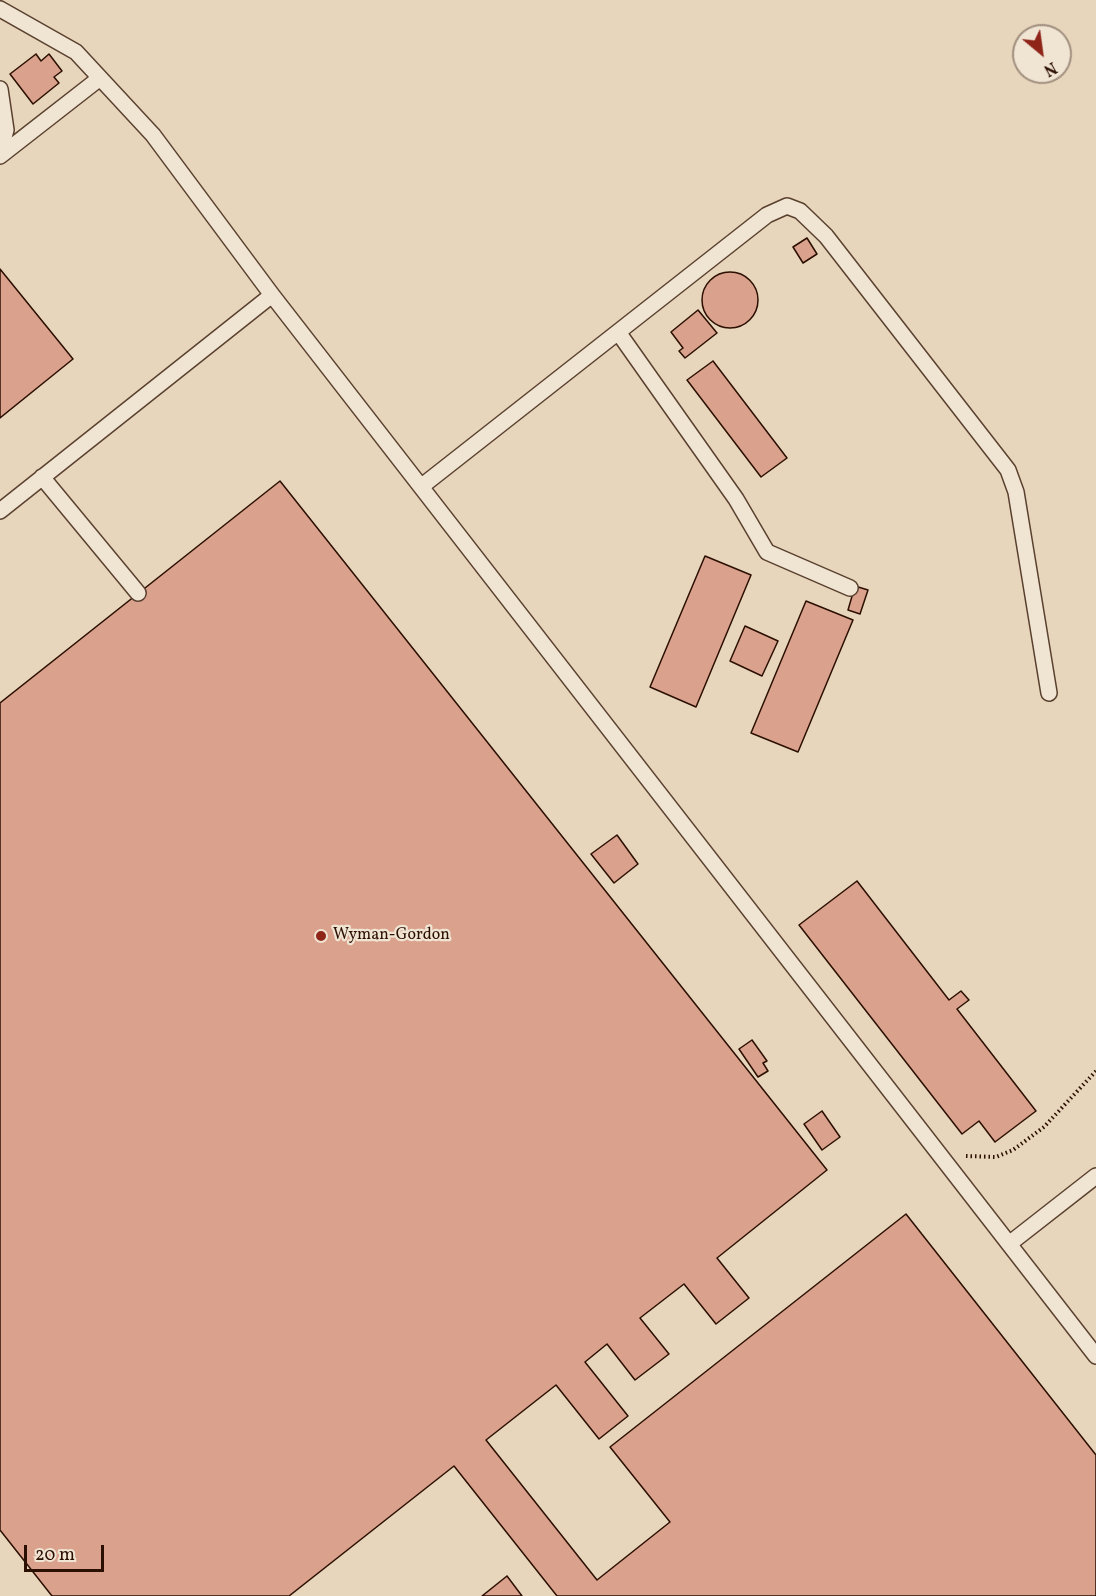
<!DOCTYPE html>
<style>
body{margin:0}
#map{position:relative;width:1096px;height:1596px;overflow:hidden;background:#e8d6bc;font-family:Vollkorn,serif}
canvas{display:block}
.north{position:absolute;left:1012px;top:24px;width:60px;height:60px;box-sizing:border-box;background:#f0e4d3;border:2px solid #a18f7f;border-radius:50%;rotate:151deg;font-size:16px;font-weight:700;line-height:24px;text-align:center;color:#2b0f00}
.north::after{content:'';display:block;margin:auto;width:21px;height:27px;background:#8f2418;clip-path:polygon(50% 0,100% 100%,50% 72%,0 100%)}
.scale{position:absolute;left:24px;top:1545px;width:80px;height:27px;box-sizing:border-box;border:3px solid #2b0f00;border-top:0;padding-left:8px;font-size:18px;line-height:21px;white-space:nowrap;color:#2b0f00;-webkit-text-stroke:4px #f0e4d3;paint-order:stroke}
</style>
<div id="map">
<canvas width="1096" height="1596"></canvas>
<div class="north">N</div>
<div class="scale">20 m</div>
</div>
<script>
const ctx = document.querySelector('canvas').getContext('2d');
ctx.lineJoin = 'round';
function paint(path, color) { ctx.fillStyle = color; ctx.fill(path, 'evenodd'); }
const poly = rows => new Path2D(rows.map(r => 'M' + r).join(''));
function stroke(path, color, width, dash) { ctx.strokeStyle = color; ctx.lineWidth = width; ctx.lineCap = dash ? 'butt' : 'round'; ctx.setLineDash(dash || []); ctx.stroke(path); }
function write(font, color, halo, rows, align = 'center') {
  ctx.font = font + ' Vollkorn,serif'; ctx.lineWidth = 4.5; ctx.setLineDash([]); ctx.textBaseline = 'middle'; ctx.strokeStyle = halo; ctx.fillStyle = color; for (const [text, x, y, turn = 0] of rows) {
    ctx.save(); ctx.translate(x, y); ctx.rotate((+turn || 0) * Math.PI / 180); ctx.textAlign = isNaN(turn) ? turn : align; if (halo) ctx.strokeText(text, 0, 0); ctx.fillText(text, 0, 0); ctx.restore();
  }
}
const building = poly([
 [36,54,41,61,49,54,62,71,54,77,59,83,33,104,10,74,36,54],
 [807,238,817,254,803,263,793,247,807,238],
 [0,269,73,359,0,418,0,269],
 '702 300a28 28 0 1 1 56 0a28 28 0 1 1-56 0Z',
 [698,310,717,333,685,358,679,351,683,348,671,332,698,310],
 [713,361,787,458,761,477,687,380,713,361],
 [280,481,827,1170,717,1258,749,1298,716,1324,684,1284,640,1318,669,1354,635,1380,607,1344,585,1362,628,1416,599,1439,556,1385,486,1440,597,1580,670,1522,610,1447,906,1214,1096,1455,1096,1596,557,1596,454,1466,289,1596,52,1596,0,1530,0,703,280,481],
 [705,556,751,575,696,707,650,687,705,556],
 [855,586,868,590,860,614,848,610,855,586],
 [806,601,853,620,798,752,751,733,806,601],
 [745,626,778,641,762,676,730,661,745,626],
 [617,835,638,864,614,883,591,854,617,835],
 [857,881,949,1000,961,991,969,1000,957,1009,1036,1111,995,1142,979,1121,962,1134,799,925,857,881],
 [752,1040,767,1061,763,1063,768,1071,758,1077,739,1049,752,1040],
 [822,1111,840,1137,822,1150,804,1124,822,1111],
 [507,1576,522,1596,482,1596,507,1576]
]);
paint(building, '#daa18d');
stroke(building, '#2b0f00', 1.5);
const service = poly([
 [0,9,76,52,153,135,272,295,1096,1356],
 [0,89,6,130,0,151],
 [0,156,100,78],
 [618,332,736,499,767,552,850,588],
 [42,477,138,593],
 [422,486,767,215,787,206,800,211,826,236,1008,470,1016,492,1049,693],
 [0,511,272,295],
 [1009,1244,1096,1176]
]);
stroke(service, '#5a412f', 18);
stroke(poly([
 [966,1156,996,1157,1013,1150,1044,1127,1096,1071]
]), '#2b0f00', 4, [1.5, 3]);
stroke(service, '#f0e4d3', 15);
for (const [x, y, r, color] of [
 [321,936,6,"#8f2418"]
]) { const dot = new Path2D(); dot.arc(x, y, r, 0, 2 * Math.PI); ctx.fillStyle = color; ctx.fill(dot); stroke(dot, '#f0e4d3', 2); }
write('16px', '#2b0f00', '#f0e4d3', [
 ["Wyman-Gordon",333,936]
], 'left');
</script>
